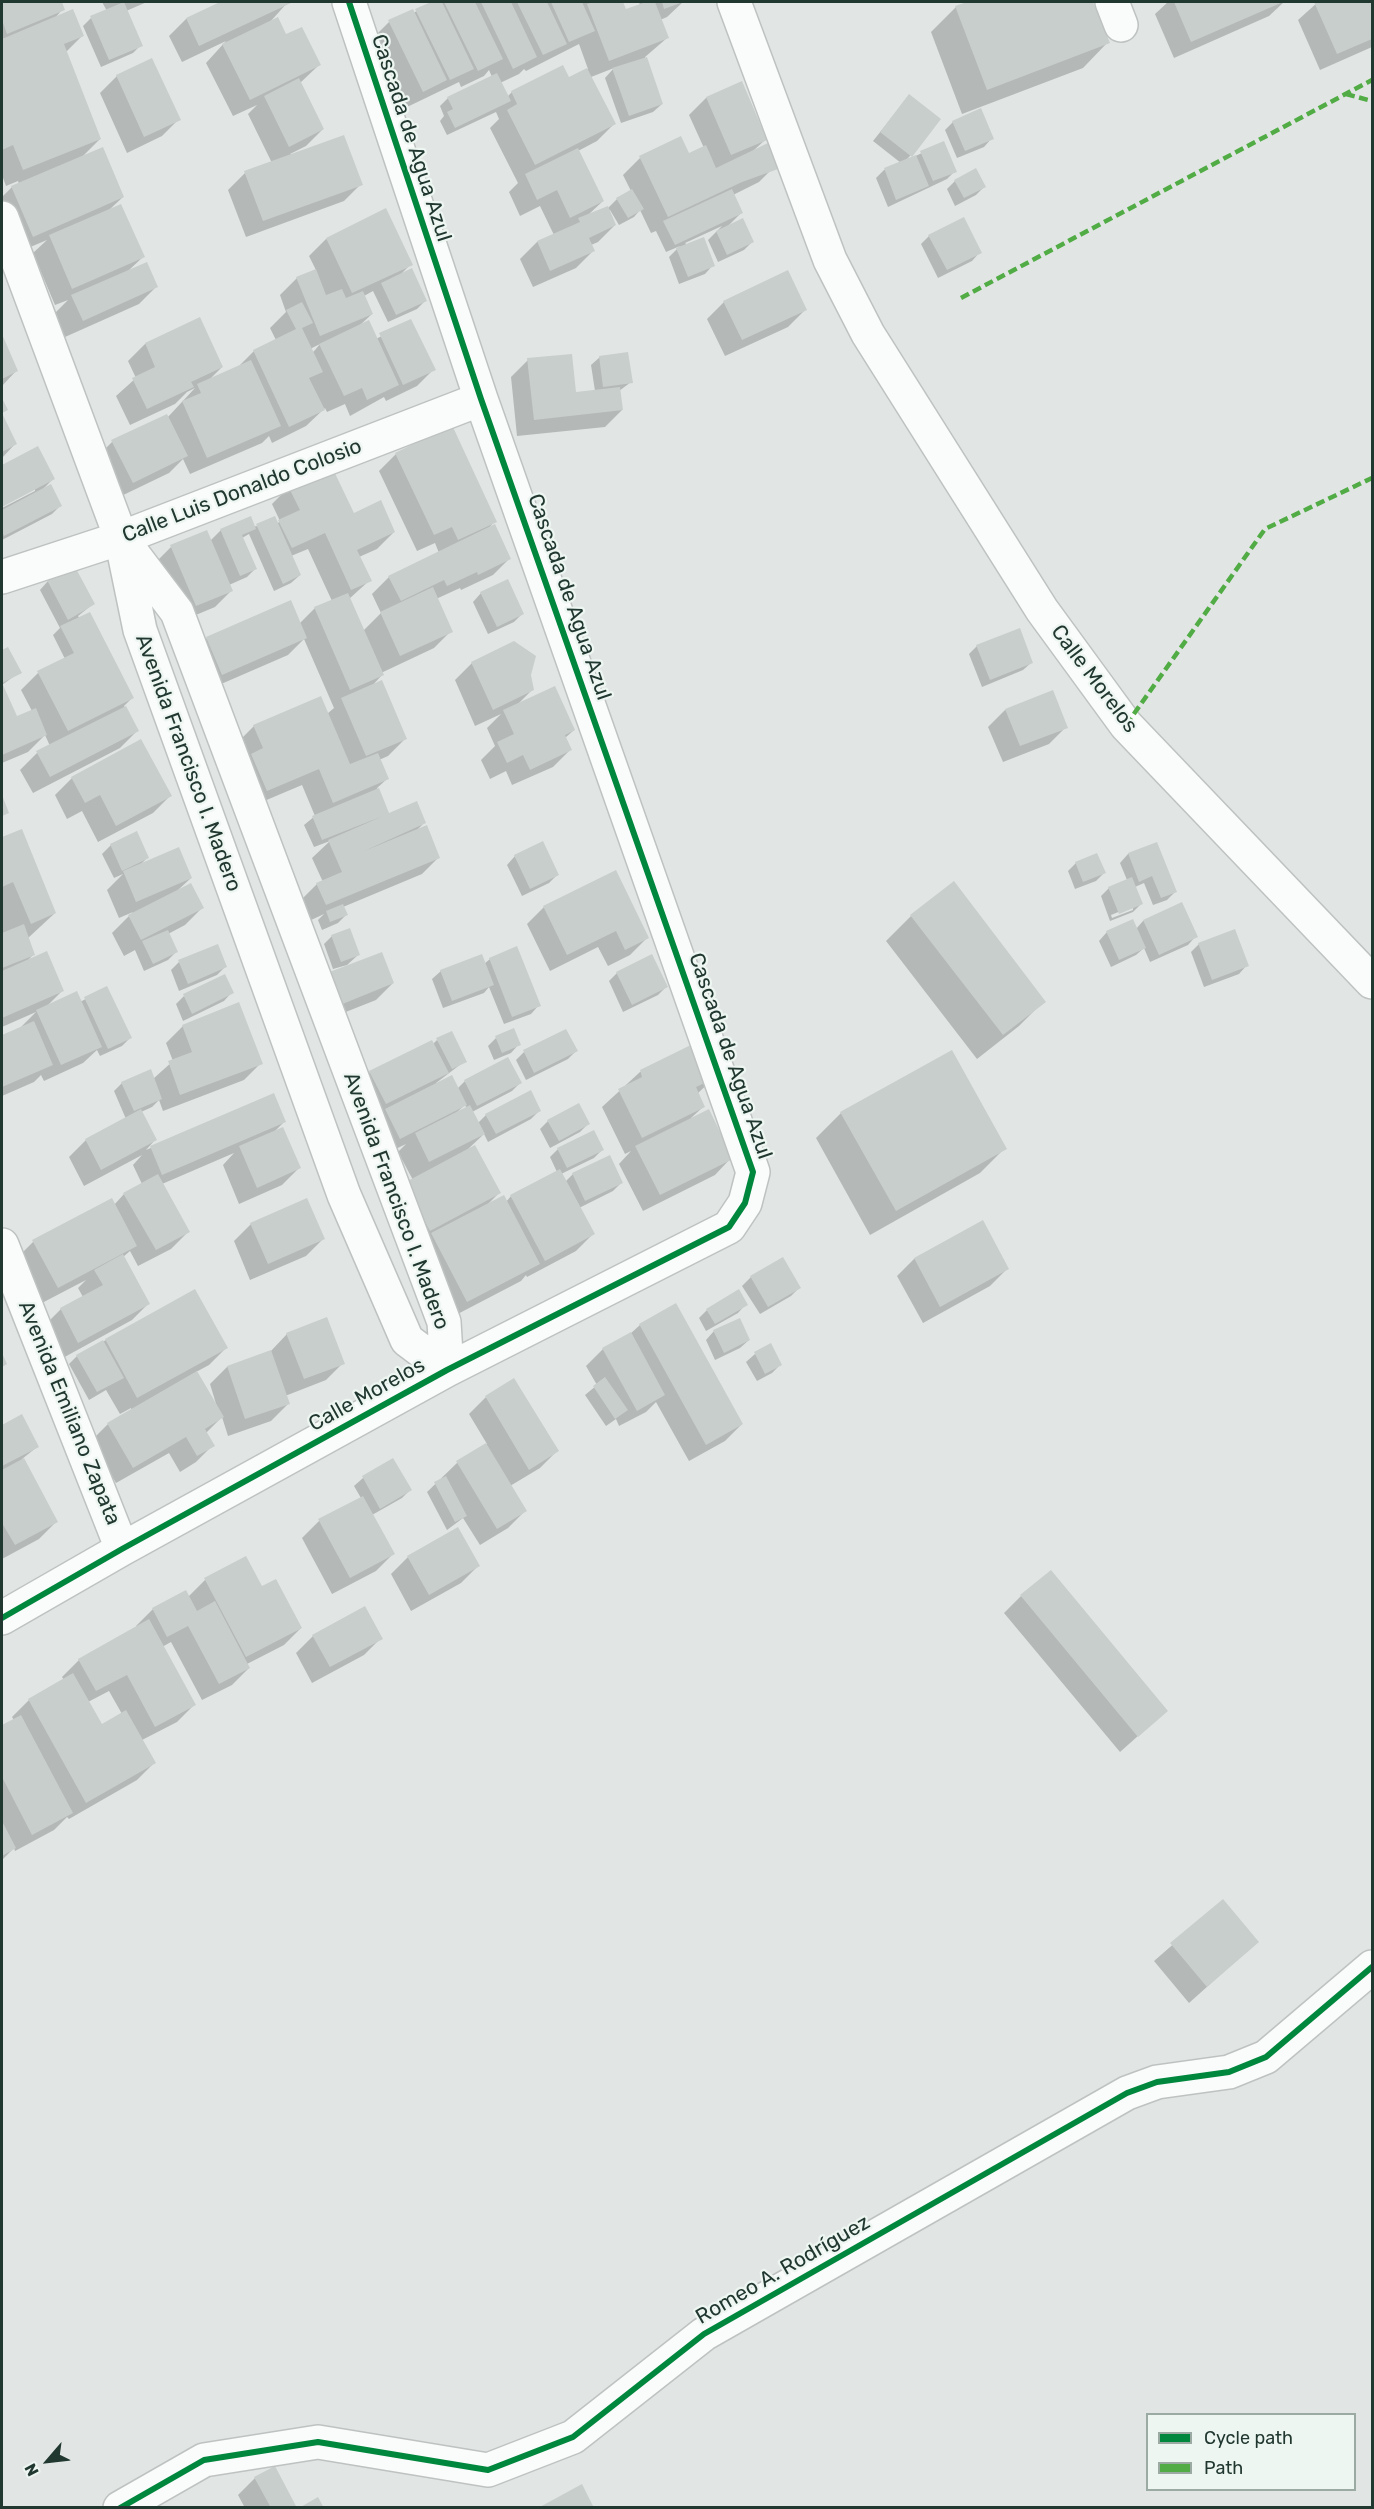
<!DOCTYPE html>
<meta charset="utf-8">
<style>
body{margin:0}
#map{position:relative;width:1374px;height:2509px;overflow:hidden;background:#e1e6e4;font-family:Rubik,sans-serif}
canvas{display:block}
.frame{position:absolute;inset:0;border:3px solid #213830;pointer-events:none}
.legend{position:absolute;left:1146px;top:2413px;width:210px;height:78px;box-sizing:border-box;background:#eef6f2;border:2px solid #9caaa4;margin:0;padding:8px 10px;list-style:none;font-size:18px;color:#213830}
.legend li{display:flex;align-items:center;gap:12px;height:30px}
.legend b{width:30px;border:2px solid #9caaa4}
.north{position:absolute;left:18px;top:2431px;width:60px;height:60px;-webkit-text-stroke:4px #eef6f2;paint-order:stroke;rotate:242deg;font-size:16px;font-weight:700;line-height:24px;text-align:center;color:#213830}
.north::after{content:'';display:block;margin:auto;width:21px;height:27px;background:#213830;clip-path:polygon(50% 0,100% 100%,50% 72%,0 100%)}
</style>
<div id="map">
<canvas width="1374" height="2509"></canvas>
<div class="frame"></div>
<ul class="legend">
<li><b style="height:8px;background:#00873e"></b>Cycle path</li>
<li><b style="height:8px;background:#52ac45"></b>Path</li>
</ul>
<div class="north">N</div>
</div>
<script>
const ctx = document.querySelector('canvas').getContext('2d');
ctx.lineJoin = 'round';
function paint(path, color) { ctx.fillStyle = color; ctx.fill(path, 'evenodd'); }
const poly = rows => new Path2D(rows.map(r => 'M' + r).join(''));
function stroke(path, color, width, dash) { ctx.strokeStyle = color; ctx.lineWidth = width; ctx.lineCap = dash ? 'butt' : 'round'; ctx.setLineDash(dash || []); ctx.stroke(path); }
function write(font, color, halo, rows, align = 'center') {
  ctx.font = font + ' Rubik,sans-serif'; ctx.lineWidth = 4.5; ctx.setLineDash([]); ctx.textBaseline = 'middle'; ctx.strokeStyle = halo; ctx.fillStyle = color; for (const [text, x, y, turn = 0] of rows) {
    ctx.save(); ctx.translate(x, y); ctx.rotate((+turn || 0) * Math.PI / 180); ctx.textAlign = isNaN(turn) ? turn : align; if (halo) ctx.strokeText(text, 0, 0); ctx.fillText(text, 0, 0); ctx.restore();
  }
}
paint(poly([
 [2,2,60,2,63,9,54,19,82,36,66,52,100,139,81,158,123,197,109,210,143,257,128,271,156,287,139,304,65,337,55,313,68,300,55,305,33,253,47,240,16,253,2,219,2,197,12,187,19,184,18,181,6,186,2,175],
 [102,2,147,2,126,11,141,45,133,53,101,67,83,26,91,18,107,11],
 [223,2,288,2,270,22,319,65,300,83,323,129,306,146,290,154,361,184,344,201,246,237,228,190,245,173,272,163,248,114,257,105,233,116,206,63,226,41,182,62,169,36,186,19],
 [435,2,441,3,621,2,625,11,640,5,639,2,683,2,667,17,660,20,667,38,645,57,662,104,653,112,621,123,605,78,614,68,591,77,614,124,597,141,578,151,603,201,588,215,607,209,617,199,631,191,623,175,640,158,689,155,704,148,689,115,706,98,741,83,765,140,753,151,776,165,759,182,733,195,741,213,728,226,752,242,744,250,718,262,708,240,722,226,685,243,713,265,705,274,679,284,669,257,680,246,666,252,656,231,651,233,640,210,634,217,619,225,610,210,608,211,615,225,598,242,591,245,593,251,576,268,533,287,520,259,537,242,554,235,540,206,520,216,509,192,518,183,490,128,499,119,496,112,447,135,440,121,444,116,440,106,448,98,492,77,489,70,484,76,461,87,459,82,405,108,372,39,389,22,413,13],
 [579,44,588,69,569,79,512,92,507,97,500,83,519,74,524,69,526,71],
 [964,2,1092,2,1108,42,1083,68,962,114,931,32,956,7,965,4],
 [1168,2,1284,2,1269,16,1174,58,1155,14],
 [1318,2,1372,2,1372,47,1320,70,1298,20],
 [117,76,179,119,162,136,127,153,100,93],
 [909,96,910,156,905,161,943,143,955,171,947,179,888,207,876,178,884,170,901,163,873,141],
 [953,122,992,138,984,147,957,158,945,130],
 [955,181,984,187,976,195,955,206,947,189],
 [929,236,980,252,972,261,938,278,921,244],
 [326,239,411,264,402,273,425,301,417,309,388,322,373,291,364,296,372,314,359,326,376,339,410,321,434,369,417,386,386,401,384,397,350,416,345,404,327,412,325,408,306,426,272,443,269,436,262,443,190,474,183,459,169,473,115,499,95,459,112,442,167,418,195,388,187,392,175,404,130,425,116,396,136,378,128,361,145,344,199,319,222,367,208,381,237,368,254,351,276,340,270,328,286,312,280,295,297,278,316,270,309,256],
 [320,344,315,350,312,353,310,349],
 [724,302,805,310,788,327,725,356,707,319],
 [2,338,16,371,2,386],
 [600,357,631,382,619,391,622,410,605,427,517,436,511,377,528,360,575,393,595,391,591,365],
 [2,417,15,444,2,458],
 [37,448,53,479,42,490,60,506,52,514,2,540,2,508,35,491,35,488,2,505,2,467],
 [396,454,495,521,488,529,510,558,493,575,461,590,460,588,436,599,451,631,434,648,381,673,382,675,371,687,405,739,388,756,379,760,387,779,377,788,387,812,381,818,424,823,415,832,439,857,422,874,343,907,346,915,338,923,322,930,318,920,324,914,309,921,300,901,317,884,323,882,312,858,330,841,314,847,304,825,315,816,302,785,250,807,237,743,254,726,327,714,334,708,304,639,288,655,205,691,190,655,207,638,299,624,315,608,332,601,308,549,291,556,300,575,291,583,274,591,249,534,242,538,256,568,247,577,229,585,232,590,215,607,179,622,154,564,171,547,210,541,221,530,277,524,280,521,272,504,289,487,394,532,377,549,359,557,370,580,349,599,363,631,381,613,372,594,389,577,439,553,435,543,417,551,379,471],
 [48,581,93,604,78,616,133,697,124,706,137,731,120,748,33,793,20,770,37,753,50,746,45,735,28,752,2,763,2,652,7,649,20,672,2,685,16,718,32,711,21,690,38,673,65,659,53,635,60,628,40,590],
 [481,593,522,614,514,622,488,634,473,602],
 [977,646,1032,662,1023,670,982,687,969,654],
 [472,663,529,675,533,689,517,705,574,730,565,738,570,750,553,767,512,785,506,771,490,779,481,760,495,746,487,728,501,714,475,726,455,680],
 [1005,710,1066,727,1049,744,1003,762,988,727],
 [72,778,170,796,153,813,98,842,82,811,67,819,55,795],
 [21,831,55,913,27,939,33,955,27,961,62,991,47,1006,80,1002,106,988,130,1038,122,1046,100,1056,97,1050,83,1063,44,1081,41,1075,34,1082,2,1096,2,1036,19,1029,36,1012,2,1027,2,839],
 [136,833,148,857,139,866,191,878,178,890,202,908,185,925,168,934,176,952,168,960,144,971,135,950,124,956,112,933,133,912,119,918,107,890,123,874,114,878,102,854,111,845],
 [1157,844,1175,892,1167,900,1153,905,1144,883,1135,887,1141,904,1133,912,1110,921,1101,896,1109,888,1127,880,1120,863,1128,854],
 [1133,906,1133,910,1112,918,1111,915],
 [515,856,558,874,549,883,522,896,507,865],
 [1076,863,1104,873,1096,881,1075,889,1068,871],
 [1181,904,1196,936,1188,945,1150,962,1144,948,1136,955,1111,967,1099,941,1107,932,1136,929,1143,921],
 [544,907,647,938,630,955,608,966,598,947,550,971,527,924],
 [911,916,1044,1001,1019,1026,977,1059,886,941],
 [332,936,358,955,347,965,333,969,324,944],
 [1199,944,1247,965,1239,974,1204,987,1191,952],
 [490,959,539,1005,531,1014,504,1024,489,987,484,993,443,1008,432,979,441,971,484,964],
 [179,962,225,967,217,975,179,991,171,970],
 [617,973,666,987,658,995,623,1012,609,981],
 [393,983,376,1000,323,1021,311,991],
 [232,992,224,1001,183,1021,176,1004,184,996],
 [183,1026,261,1063,244,1080,163,1111,159,1100,152,1107,141,1112,155,1140,146,1150,273,1095,284,1122,273,1133,299,1168,282,1185,239,1204,223,1165,234,1153,162,1184,188,1232,171,1249,138,1266,130,1251,123,1257,149,1303,132,1320,61,1359,44,1326,61,1309,83,1297,78,1288,86,1280,40,1304,16,1259,33,1242,111,1200,114,1205,124,1194,142,1184,133,1165,142,1155,84,1186,69,1157,86,1140,126,1119,114,1091,122,1083,153,1079,173,1061,166,1043],
 [496,1038,519,1044,511,1053,494,1060,488,1046],
 [437,1040,465,1061,436,1083,457,1089,465,1081,520,1083,512,1091,472,1112,478,1123,486,1115,539,1111,531,1119,488,1142,484,1134,467,1150,499,1193,487,1205,506,1202,511,1196,557,1172,550,1157,558,1149,602,1150,594,1158,561,1174,565,1182,573,1174,609,1157,621,1183,613,1191,579,1208,593,1234,576,1251,527,1277,526,1275,521,1281,450,1318,426,1241,413,1180,398,1152,406,1144,383,1155,353,1089,370,1072,433,1044],
 [465,1105,467,1109,456,1113],
 [699,1043,715,1077,697,1094,703,1107,691,1118,731,1158,715,1175,643,1211,619,1164,631,1151,625,1154,602,1107,640,1072],
 [576,1051,568,1059,526,1080,516,1060,524,1052],
 [841,1113,1005,1148,980,1173,870,1235,816,1138],
 [548,1121,588,1124,580,1132,550,1148,540,1129],
 [983,1222,1007,1269,990,1286,923,1323,897,1276,914,1259],
 [251,1224,323,1239,306,1256,250,1280,234,1241],
 [782,1259,799,1288,791,1296,760,1314,742,1286,751,1277],
 [746,1304,738,1313,706,1331,699,1318,707,1310],
 [640,1325,742,1424,725,1441,689,1461,656,1402,646,1412,619,1426,616,1419,606,1426,585,1395,597,1385,586,1366,603,1349,630,1334],
 [714,1331,749,1340,740,1348,715,1360,706,1340],
 [287,1334,343,1363,326,1380,285,1396,288,1404,271,1421,228,1436,222,1417,206,1433,213,1445,196,1462,180,1472,169,1453,116,1483,91,1441,108,1424,132,1411,131,1408,120,1414,106,1390,89,1400,69,1364,77,1356,106,1340,226,1348,209,1365,196,1372,217,1407,210,1384,227,1367,270,1352],
 [770,1345,781,1364,772,1373,757,1381,746,1362,755,1354],
 [486,1397,557,1451,540,1468,510,1486,525,1511,508,1528,480,1545,463,1518,447,1530,427,1492,457,1463,487,1444,469,1414],
 [21,1416,37,1447,22,1459,56,1522,39,1539,2,1559,2,1426],
 [393,1460,410,1490,402,1498,372,1515,393,1554,376,1571,332,1594,302,1538,319,1521,361,1498,354,1486,363,1478],
 [408,1557,478,1566,461,1583,411,1611,391,1574],
 [205,1580,262,1588,301,1628,284,1645,247,1664,249,1668,232,1685,202,1700,171,1642,162,1647,194,1705,177,1722,142,1740,154,1763,137,1780,69,1819,67,1817,54,1830,15,1851,14,1848,2,1860,2,1726,14,1720,12,1717,29,1700,64,1680,62,1677,79,1660,137,1628,136,1626,153,1609,188,1597],
 [109,1691,122,1714,101,1726,88,1702],
 [1021,1596,1166,1711,1120,1752,1004,1613],
 [313,1636,381,1638,364,1655,312,1683,296,1653],
 [1223,1901,1257,1942,1189,2003,1154,1961],
 [255,2478,295,2508,245,2508,238,2495]
]), '#0003');
paint(poly([
 [2,2,62,2,65,10,7,34,2,20],
 [124,2,143,46,109,60,90,16],
 [220,2,290,2,291,3,199,46,186,18],
 [431,2,442,2,474,69,450,80,415,9],
 [444,2,475,2,503,59,478,71],
 [481,2,511,2,537,57,513,69],
 [517,2,547,2,567,44,543,55],
 [551,2,582,2,595,31,569,42],
 [592,2,623,2,626,9,646,2,655,2,669,38,609,61,587,4],
 [662,2,683,2,664,9],
 [967,2,1093,2,1110,43,987,90,955,6],
 [1174,2,1283,2,1191,42],
 [1314,2,1372,2,1372,39,1337,54],
 [73,9,84,36,64,44,101,139,23,170,13,145,2,150,2,39],
 [413,9,447,80,423,92,388,20],
 [278,17,286,34,302,27,321,65,250,100,222,44],
 [647,57,663,104,629,116,612,68],
 [152,58,181,120,144,137,116,75],
 [563,65,569,77,587,68,616,124,535,165,507,110,517,104,511,91],
 [497,73,511,101,455,128,447,112,453,109,447,97],
 [299,78,324,129,289,147,264,96],
 [742,81,767,140,731,155,706,97],
 [909,94,941,119,912,157,880,132],
 [981,108,994,139,965,151,952,121],
 [344,135,363,185,263,221,244,171],
 [681,136,689,153,706,145,716,168,768,143,778,169,742,182,668,217,639,156],
 [944,141,957,172,933,181,920,151],
 [103,147,124,197,33,237,11,186],
 [578,148,604,201,570,218,557,190,537,200,525,174],
 [916,155,929,186,896,200,884,168],
 [976,168,986,187,964,198,954,180],
 [632,189,644,209,628,218,616,198],
 [732,189,743,213,675,245,663,221],
 [121,204,145,257,72,289,49,235],
 [608,206,616,225,589,238,595,251,550,271,537,241,580,222,578,218],
 [386,208,413,265,352,293,326,238],
 [964,217,982,253,947,270,928,235],
 [743,218,754,242,727,255,716,231],
 [704,237,715,266,688,277,676,248],
 [147,262,158,287,83,321,71,295],
 [412,268,427,301,396,315,381,283],
 [316,269,326,295,342,289,346,298,363,291,373,314,320,336,296,277],
 [788,270,807,310,742,340,723,301],
 [302,302,313,323,302,328,323,372,309,378,325,410,289,427,253,350,296,329,286,310],
 [200,317,223,367,191,382,194,387,147,409,132,378,155,367,145,343],
 [411,319,436,370,403,385,379,333],
 [369,320,399,385,367,400,362,388,344,396,319,344],
 [2,334,18,371,2,379],
 [628,352,633,383,603,387,599,356],
 [572,354,576,392,620,387,623,410,534,420,527,358],
 [251,360,281,426,207,458,182,401,201,393,197,384],
 [2,398,8,410,2,413],
 [2,413,17,444,2,452],
 [167,414,188,456,133,483,111,440],
 [452,425,497,522,458,540,452,527,434,535,395,453],
 [38,446,55,479,2,507,2,465],
 [331,465,354,513,381,500,395,532,357,550,372,581,351,590,325,533,292,548,278,520,300,510,288,486],
 [51,484,62,506,4,536,2,531,2,510],
 [251,516,256,529,242,535,257,569,240,576,220,529],
 [275,516,301,575,283,584,256,524],
 [495,524,511,559,478,575,477,572,447,586,444,580,401,601,388,576],
 [207,530,233,591,196,606,170,545],
 [74,565,95,604,68,620,47,580],
 [508,579,524,614,497,627,480,592],
 [433,587,453,632,400,656,380,612],
 [348,593,384,675,350,690,314,607],
 [291,600,307,638,222,675,206,637],
 [90,612,134,698,68,731,37,671,74,653,60,626],
 [1020,628,1033,663,990,680,976,645],
 [514,641,536,656,531,675,534,690,493,710,471,662],
 [8,647,22,673,2,683,2,650],
 [382,680,407,739,366,756,341,698],
 [2,685,3,685,17,716,36,708,47,735,2,755],
 [555,686,575,730,565,735,572,750,530,770,523,755,507,763,497,742,514,734,503,710],
 [1053,690,1068,728,1020,746,1005,709],
 [321,696,350,764,378,753,389,779,333,803,319,769,267,791,251,754,263,748,253,725],
 [126,706,139,731,50,777,36,751],
 [141,739,172,796,116,826,100,795,85,803,71,777],
 [379,788,389,813,417,801,426,823,362,852,427,825,440,858,326,905,316,883,342,872,328,840,383,816,322,840,312,816],
 [2,795,9,813,2,816],
 [22,829,56,913,31,924,13,882,2,887,2,837],
 [137,831,149,858,122,871,110,844],
 [543,841,559,875,530,889,514,855],
 [1157,842,1177,892,1161,898,1152,876,1139,882,1128,853],
 [179,847,192,878,136,902,123,871],
 [1097,853,1106,873,1083,882,1075,862],
 [616,870,649,938,625,950,616,931,567,955,543,906],
 [1132,877,1143,904,1119,914,1108,887],
 [954,881,1046,1002,1003,1035,910,915],
 [191,883,204,908,141,940,128,915],
 [1182,902,1198,937,1159,955,1143,920],
 [343,904,348,915,330,922,326,911],
 [1133,919,1146,948,1119,960,1106,931],
 [24,924,35,955,2,968,2,933],
 [350,928,360,955,341,962,331,935],
 [1235,929,1249,966,1212,980,1198,943],
 [168,930,178,952,153,964,142,941],
 [218,944,227,967,188,984,178,960],
 [517,946,541,1006,512,1017,489,958],
 [47,951,64,991,2,1018,2,971],
 [382,952,394,983,340,1005,327,973],
 [482,954,494,985,452,1001,440,970],
 [652,954,668,987,632,1005,616,972],
 [225,974,234,993,192,1014,183,994],
 [107,986,132,1038,108,1049,84,997],
 [77,991,102,1047,61,1065,36,1010],
 [239,1002,263,1064,180,1095,168,1061,192,1052,182,1025],
 [34,1021,53,1065,2,1087,2,1035],
 [514,1028,521,1045,502,1053,495,1036],
 [566,1029,578,1051,534,1073,523,1050],
 [452,1031,467,1062,452,1069,436,1038],
 [432,1040,449,1073,386,1104,369,1071],
 [699,1041,717,1077,696,1087,705,1107,642,1138,618,1089,642,1077,640,1070],
 [952,1050,1007,1149,896,1211,840,1112],
 [508,1057,522,1083,477,1106,464,1080],
 [151,1069,162,1099,134,1111,121,1082],
 [452,1075,467,1105,400,1139,385,1109],
 [531,1090,541,1111,496,1134,485,1114],
 [274,1093,286,1122,162,1175,150,1146],
 [579,1103,590,1124,559,1141,547,1120],
 [470,1105,485,1134,429,1162,415,1133],
 [141,1109,157,1140,101,1170,85,1139],
 [709,1109,733,1159,660,1195,635,1146],
 [283,1127,301,1168,257,1188,239,1146],
 [594,1130,604,1150,567,1168,557,1148],
 [475,1145,501,1193,430,1231,404,1183],
 [610,1155,623,1183,585,1201,572,1173],
 [560,1169,595,1234,545,1261,510,1195],
 [158,1174,190,1232,156,1250,123,1193],
 [504,1195,540,1264,467,1302,431,1233],
 [112,1198,137,1246,58,1288,32,1240],
 [307,1198,325,1239,268,1264,250,1223],
 [983,1220,1009,1269,940,1307,914,1258],
 [123,1254,150,1304,78,1343,60,1308,103,1285,94,1270],
 [783,1257,801,1288,768,1307,750,1276],
 [195,1289,228,1348,137,1398,105,1339],
 [739,1289,748,1305,715,1324,706,1309],
 [676,1303,743,1424,706,1445,639,1324],
 [327,1317,345,1364,304,1379,286,1333],
 [740,1318,750,1340,724,1353,713,1330],
 [631,1332,665,1395,637,1411,602,1348],
 [103,1340,124,1378,97,1392,76,1355],
 [771,1343,782,1365,765,1374,754,1352],
 [271,1350,290,1404,245,1419,227,1366],
 [2,1353,7,1364,2,1367],
 [197,1371,224,1417,205,1429,215,1446,197,1456,186,1437,133,1468,107,1423],
 [605,1377,628,1410,615,1419,593,1386],
 [514,1378,559,1451,529,1470,485,1396],
 [22,1414,39,1447,2,1466,2,1425],
 [486,1443,527,1511,497,1529,456,1461],
 [24,1458,58,1522,15,1545,2,1523,2,1470],
 [393,1458,412,1490,380,1509,362,1476],
 [446,1476,467,1516,455,1522,434,1482],
 [363,1496,395,1554,350,1578,318,1519],
 [458,1527,480,1566,429,1595,407,1556],
 [246,1556,262,1586,276,1579,302,1628,246,1657,204,1578],
 [1051,1570,1168,1711,1138,1737,1020,1595],
 [186,1590,197,1611,215,1601,250,1668,219,1684,188,1626,167,1637,152,1608],
 [365,1606,383,1639,330,1667,312,1635],
 [149,1619,196,1705,155,1727,127,1675,96,1691,78,1659],
 [73,1673,102,1724,126,1710,156,1763,86,1803,28,1699],
 [21,1715,73,1813,32,1835,2,1777,2,1725],
 [2,1821,16,1848,2,1856],
 [1223,1899,1259,1942,1207,1987,1170,1943],
 [275,2466,297,2508,271,2508,254,2477],
 [582,2484,594,2508,538,2508],
 [318,2497,324,2508,299,2508]
]), '#c8cecb');
const street = poly([
 [734,2,830,260,868,334,1042,610,1126,725,1372,982],
 [1112,2,1121,25],
 [2,218,121,538,140,630,344,1195,407,1340,447,1370],
 [127,546,177,612,444,1322,447,1370],
 [2,577,121,538,481,399],
 [2,1245,122,1549],
 [2,1618,122,1549,447,1370,729,1227,745,1203,753,1172,481,399,349,2],
 [120,2508,204,2460,318,2442,488,2470,573,2437,704,2334,1127,2093,1157,2082,1229,2072,1266,2057,1372,1967]
]);
stroke(street, '#bec3c1', 36);
stroke(street, '#fafbfb', 33);
stroke(poly([
 [1346,94,1372,101],
 [961,298,1372,80],
 [1126,725,1265,529,1372,478]
]), '#52ac45', 4.5, [9, 4.5]);
stroke(poly([
 [2,1618,122,1549,447,1370,729,1227,745,1203,753,1172,481,399,349,2],
 [120,2508,204,2460,318,2442,488,2470,573,2437,704,2334,1127,2093,1157,2082,1229,2072,1266,2057,1372,1967]
]), '#00873e', 6);
write('21px', '#213830', '#eef6f2', [
 ["Cascada de Agua Azul",411,138,72],
 ["Calle Luis Donaldo Colosio",242,491,-21],
 ["Cascada de Agua Azul",569,597,71],
 ["Calle Morelos",1094,679,53],
 ["Avenida Francisco I. Madero",188,763,70],
 ["Cascada de Agua Azul",730,1056,71],
 ["Avenida Francisco I. Madero",396,1201,70],
 ["Calle Morelos",367,1395,-29],
 ["Avenida Emiliano Zapata",69,1413,68],
 ["Romeo A. Rodríguez",783,2270,-30]
]);
</script>
